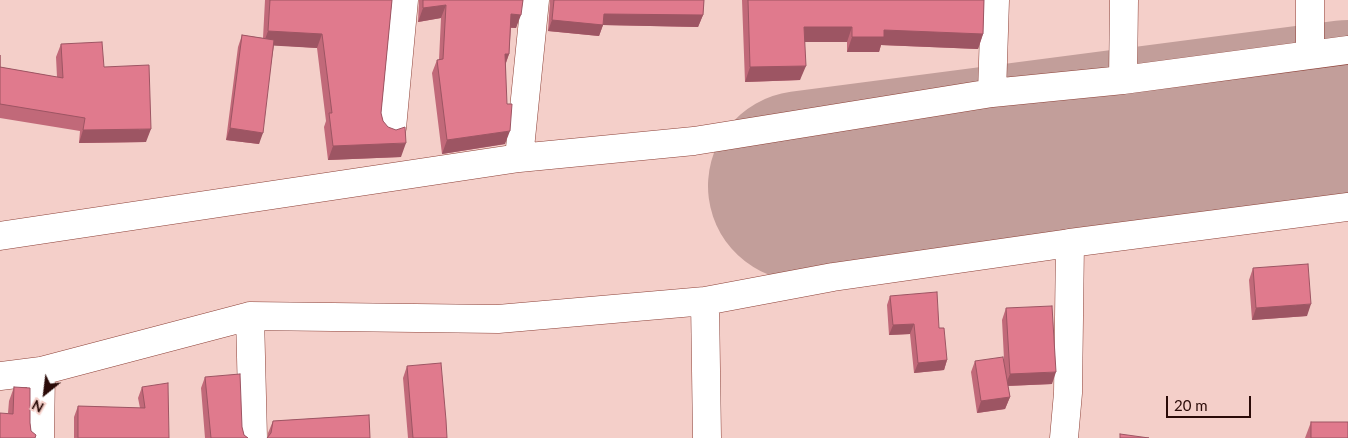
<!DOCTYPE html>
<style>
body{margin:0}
#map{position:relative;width:1348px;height:438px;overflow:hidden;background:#f4cfc9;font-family:Lato,sans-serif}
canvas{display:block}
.north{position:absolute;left:20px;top:368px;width:50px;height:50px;-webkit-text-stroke:4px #f4cfc9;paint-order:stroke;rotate:209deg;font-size:14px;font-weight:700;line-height:20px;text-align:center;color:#2a0b08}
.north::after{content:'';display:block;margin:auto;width:18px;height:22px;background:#2a0b08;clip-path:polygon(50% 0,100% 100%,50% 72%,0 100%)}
.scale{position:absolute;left:1166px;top:396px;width:85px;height:22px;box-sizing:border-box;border:2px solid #2a0b08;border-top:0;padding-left:6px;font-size:15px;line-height:18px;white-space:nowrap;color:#2a0b08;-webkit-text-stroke:4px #f4cfc9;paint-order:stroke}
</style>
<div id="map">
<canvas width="1348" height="438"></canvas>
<div class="north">N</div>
<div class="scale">20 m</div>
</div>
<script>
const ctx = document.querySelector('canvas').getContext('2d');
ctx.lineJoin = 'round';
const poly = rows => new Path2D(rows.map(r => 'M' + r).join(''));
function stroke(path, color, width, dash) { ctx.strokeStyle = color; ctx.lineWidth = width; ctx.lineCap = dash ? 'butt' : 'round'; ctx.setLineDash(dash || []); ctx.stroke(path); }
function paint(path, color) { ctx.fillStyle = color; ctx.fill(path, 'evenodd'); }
stroke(poly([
 [803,186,1348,115]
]), '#c29e9a', 190);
const minor = poly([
 [1310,55,1310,0],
 [1123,80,1124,0],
 [992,93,995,0],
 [392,128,404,0],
 [519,158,535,0],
 [0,236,519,158,694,141,992,93,1123,80,1348,50],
 [1070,243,1348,207],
 [705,301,707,438],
 [250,316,253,438],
 [0,376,41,371,250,316,498,319,705,301,833,277,1070,243,1068,393,1064,438],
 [40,438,41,371]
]);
stroke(minor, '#8d4138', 29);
stroke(minor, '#fff', 28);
paint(poly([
 [265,0,392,0,381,113,383,121,401,157,328,160,324,127,326,121,317,48,274,45,259,144,226,140,238,47,242,35,263,38],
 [419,0,523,0,516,28,511,28,509,54,506,63,505,144,442,154,432,73,437,60,439,60,441,18,418,22],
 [550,0,704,0,703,15,698,27,603,25,599,36,548,31],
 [742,0,984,0,983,34,978,49,881,45,879,52,847,52,847,42,805,42,800,80,745,82],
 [61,44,104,67,146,142,79,143,80,131,0,118,0,55,0,67,57,77,56,57],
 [1253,268,1307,316,1252,320,1249,280],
 [890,296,939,328,947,360,944,370,914,373,910,334,889,335,887,305],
 [1006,308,1052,384,1008,386,1010,397,1005,409,977,413,971,372,975,361,1004,359,1002,320],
 [407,366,447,438,408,438,403,378],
 [205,377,242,427,244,435,248,438,205,438,201,388],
 [14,387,30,423,31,431,8,413,9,401],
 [142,387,169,438,74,438,74,417,78,406,140,408,138,398],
 [369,415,268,437,268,433,273,421],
 [1311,422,1348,438,1305,438]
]), '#c16979');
paint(poly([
 [446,5,441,18,418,22,423,8],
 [511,14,521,15,516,28,506,27],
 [604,14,703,15,698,27,603,25,599,36,548,31,552,20],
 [804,27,852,27,847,42,799,42],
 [884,30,983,34,978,49,881,45,879,52,847,52,852,37],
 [268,31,322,34,317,48,263,45],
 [505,54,509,54,504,68],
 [806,66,800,80,745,82,750,67],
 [230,128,263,133,259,144,226,140],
 [151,129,146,142,79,143,83,130],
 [510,131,505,144,442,154,447,140],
 [406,143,401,157,328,160,333,146],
 [1311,304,1307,316,1252,320,1256,308],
 [914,324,910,334,889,335,893,325],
 [947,360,944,370,914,373,918,363],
 [1056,372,1052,384,1005,386,1010,374],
 [1010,397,1005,409,977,413,981,401]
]), '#9d5563');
const building = poly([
 [270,0,392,0,381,113,383,121,388,127,396,130,405,127,406,143,333,146,329,113,332,113,322,34,268,31,270,0],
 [423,0,523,0,521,15,511,14,509,54,505,54,507,104,512,104,510,131,447,140,437,60,443,59,446,5,423,8,423,0],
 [554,0,704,0,703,15,604,14,603,25,552,20,554,0],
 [748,0,984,0,983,34,884,30,884,37,852,37,852,27,804,27,806,66,750,67,748,0],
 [242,35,274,40,263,133,230,128,242,35],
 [102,42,104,67,149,65,151,129,83,130,85,118,0,104,0,55,0,67,63,78,61,44,102,42],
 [1308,264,1311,304,1256,308,1253,268,1308,264],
 [937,292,939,328,944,328,947,360,918,363,914,324,893,325,890,296,937,292],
 [1052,306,1056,372,1010,374,1006,308,1052,306],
 [1003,357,1010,397,981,401,975,361,1003,357],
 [441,363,446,420,447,438,413,438,407,366,441,363],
 [240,374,242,427,244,435,248,438,211,438,205,377,240,374],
 [168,383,169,438,78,438,78,406,145,408,142,387,168,383],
 [14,387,30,388,30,423,31,431,36,435,35,438,0,438,0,413,13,414,14,387],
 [369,415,370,438,267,438,271,433,273,421,369,415],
 [1311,422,1348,422,1348,438,1311,438,1311,422],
 [1120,434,1149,438,1120,438,1120,434]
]);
paint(building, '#e07a8d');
stroke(building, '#9d5563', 1);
</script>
